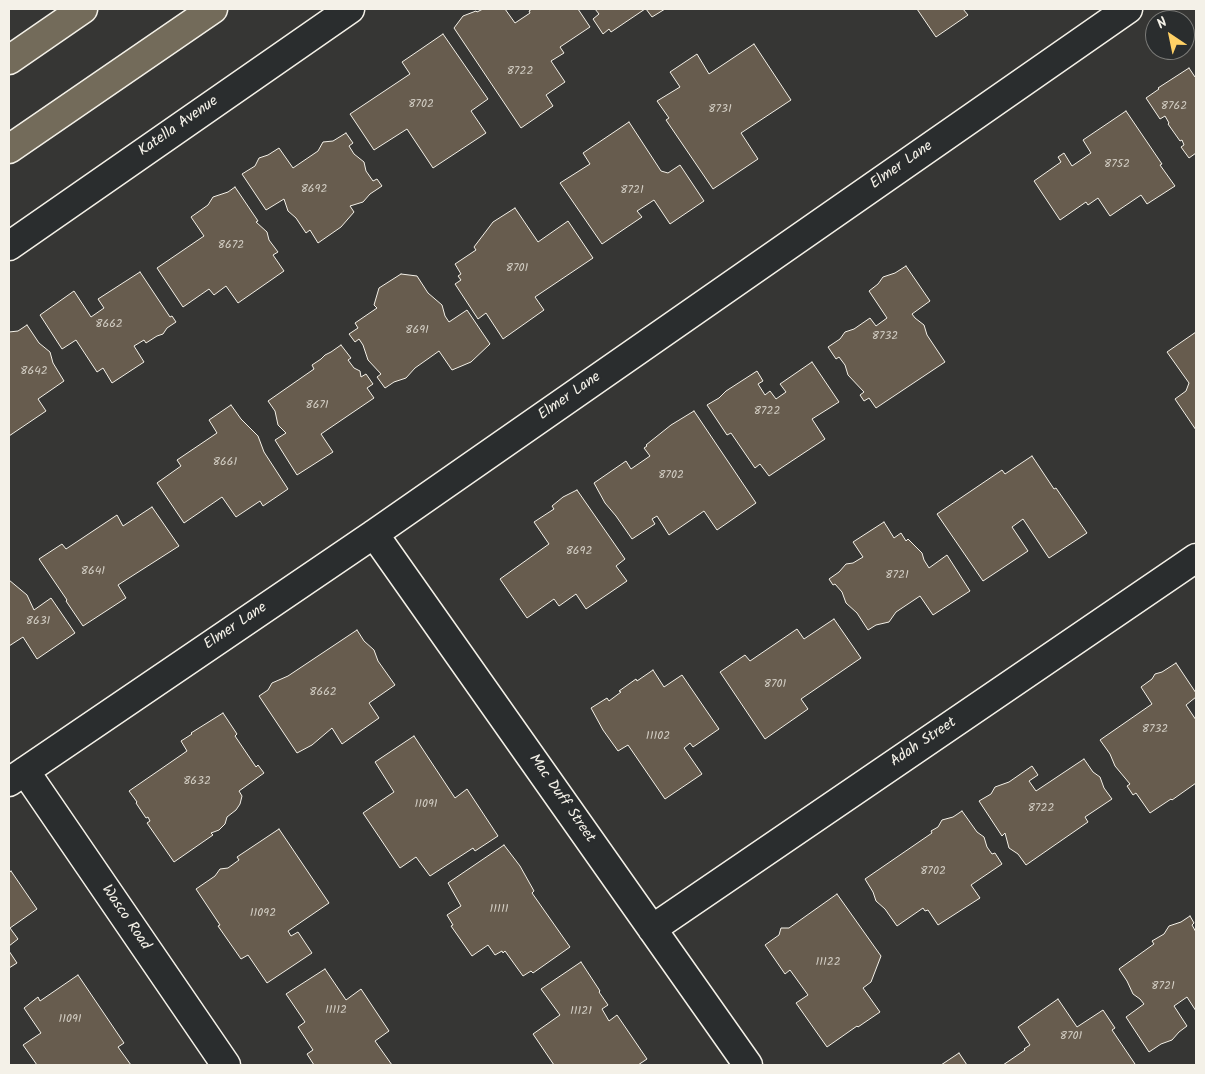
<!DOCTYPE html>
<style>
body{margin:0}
#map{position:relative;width:1205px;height:1074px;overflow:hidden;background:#363634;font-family:Kalam,sans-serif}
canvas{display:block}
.frame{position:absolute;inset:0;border:10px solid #f4f1e8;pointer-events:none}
.north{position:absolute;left:1145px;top:10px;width:50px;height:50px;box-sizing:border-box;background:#2a2d2e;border:1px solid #7b7b78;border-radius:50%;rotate:326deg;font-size:14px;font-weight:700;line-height:20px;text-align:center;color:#f4f1e8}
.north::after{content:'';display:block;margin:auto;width:18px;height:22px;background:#ffd166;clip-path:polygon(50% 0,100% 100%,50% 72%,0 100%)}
</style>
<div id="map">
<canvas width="1205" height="1074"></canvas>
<div class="frame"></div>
<div class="north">N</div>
</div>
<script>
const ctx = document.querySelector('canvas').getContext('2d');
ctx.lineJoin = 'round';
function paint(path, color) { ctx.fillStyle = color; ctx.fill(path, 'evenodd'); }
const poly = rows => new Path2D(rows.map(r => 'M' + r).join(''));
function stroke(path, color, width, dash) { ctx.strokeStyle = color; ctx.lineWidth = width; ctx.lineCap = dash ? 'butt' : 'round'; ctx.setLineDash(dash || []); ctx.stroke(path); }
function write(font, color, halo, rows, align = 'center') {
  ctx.font = font + ' Kalam,sans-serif'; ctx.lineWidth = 4.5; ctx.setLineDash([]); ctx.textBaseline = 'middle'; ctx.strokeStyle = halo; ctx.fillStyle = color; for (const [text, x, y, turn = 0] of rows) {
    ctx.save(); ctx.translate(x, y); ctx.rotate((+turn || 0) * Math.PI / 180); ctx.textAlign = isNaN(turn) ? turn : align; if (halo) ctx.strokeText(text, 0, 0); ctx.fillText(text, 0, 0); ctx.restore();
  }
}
const building = poly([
 [483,9,505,9,515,23,530,13,529,11,532,9,578,9,590,27,560,47,564,53,551,61,565,82,546,95,553,106,521,128,454,28,463,16,476,11,477,12,483,9],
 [595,9,645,9,611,32,609,29,603,34,593,19,599,14,595,9],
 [646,9,665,9,652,17,646,9],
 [917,9,963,9,968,15,936,37,917,9],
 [443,34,488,99,471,111,486,133,433,168,407,129,374,150,350,114,410,74,402,62,443,34],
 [754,44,791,100,741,133,758,159,713,189,666,120,669,118,657,101,680,87,670,72,697,54,709,74,754,44],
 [1189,68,1195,77,1196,76,1196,153,1189,158,1181,147,1184,145,1182,140,1180,141,1168,124,1169,123,1165,116,1160,119,1146,98,1159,89,1158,88,1189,68],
 [1126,111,1162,164,1160,165,1175,186,1147,204,1141,195,1110,216,1098,198,1088,205,1086,202,1060,220,1034,181,1061,162,1058,157,1064,153,1072,166,1091,153,1083,140,1126,111],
 [629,122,661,171,668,173,680,165,704,201,670,224,654,200,637,211,642,217,602,244,560,183,590,164,583,153,629,122],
 [346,133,353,143,349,146,354,154,364,162,366,171,373,181,377,179,382,186,370,194,363,202,350,206,354,212,341,227,318,243,310,230,306,233,296,218,288,211,284,199,266,210,242,174,255,166,259,158,268,155,279,148,293,168,318,151,323,142,333,141,346,133],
 [235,187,258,221,256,222,267,232,269,240,278,252,273,255,284,271,238,303,226,286,214,295,209,289,183,307,157,268,204,236,191,217,208,205,213,197,228,192,235,187],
 [515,208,538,242,568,221,593,258,535,297,544,310,503,339,486,313,478,319,455,284,461,280,458,276,461,274,455,264,476,250,474,247,493,222,515,208],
 [906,266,930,301,912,314,915,318,924,325,927,335,945,362,876,408,869,398,864,401,860,395,864,392,848,375,845,365,839,357,836,359,828,347,840,339,845,332,854,329,870,318,876,326,887,318,869,291,878,284,883,277,895,273,906,266],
 [140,272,170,317,172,316,176,322,167,328,163,334,157,336,146,343,144,340,134,346,144,362,112,383,103,368,97,372,76,340,62,349,40,315,74,291,91,317,104,308,98,299,140,272],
 [401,274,417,276,428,293,442,305,445,316,449,322,467,310,490,344,471,362,452,370,439,351,415,368,406,378,394,382,385,388,377,377,381,374,368,360,363,345,359,339,355,342,349,334,358,328,355,323,377,308,374,305,379,288,401,274],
 [27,325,39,343,50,352,53,363,64,381,38,399,46,411,9,436,9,332,18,331,27,325],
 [1196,332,1196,430,1175,399,1186,391,1189,383,1167,352,1196,332],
 [341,345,351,358,348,360,354,368,360,371,361,377,366,374,373,384,367,388,374,398,321,434,333,452,297,475,275,440,286,433,278,425,275,411,268,401,314,369,312,365,321,359,325,355,331,352,341,345],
 [812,362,839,402,812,419,825,439,769,476,760,464,755,468,731,433,727,435,707,405,719,398,726,391,757,371,763,381,758,384,765,395,770,391,776,399,786,392,780,384,812,362],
 [231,405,241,419,258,436,264,452,288,489,263,506,260,501,236,517,222,497,184,523,157,483,181,466,177,460,217,433,209,420,231,405],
 [694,411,756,503,717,530,704,511,669,535,657,516,652,519,655,524,632,539,616,516,605,503,594,483,626,461,631,469,650,456,644,448,647,446,646,445,671,425,694,411],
 [1032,456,1054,489,1056,488,1087,533,1049,558,1023,519,1012,527,1028,551,983,581,937,514,1002,470,1005,474,1032,456],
 [577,490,625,559,616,566,627,581,586,609,576,594,559,606,554,599,527,618,500,579,549,544,534,522,554,509,552,506,563,497,577,490],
 [152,507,179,546,118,585,126,598,83,626,66,601,67,600,39,559,62,544,66,549,117,515,123,526,152,507],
 [884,522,894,538,901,533,906,541,908,539,922,553,924,560,929,568,947,555,970,591,933,615,920,596,896,612,889,622,876,625,868,630,857,613,846,603,842,592,835,584,833,585,829,579,839,572,846,564,853,563,863,557,853,542,884,522],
 [9,580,27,595,34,610,51,598,75,633,37,659,23,637,9,646,9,580],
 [834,619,861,658,801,699,808,709,765,739,720,672,745,655,750,661,797,629,804,639,834,619],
 [357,630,364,641,374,650,378,661,395,685,369,703,379,718,342,744,332,728,312,745,297,753,259,696,268,690,272,683,288,676,357,630],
 [1176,663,1196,693,1196,697,1186,705,1196,720,1196,783,1172,800,1171,799,1150,813,1136,793,1133,795,1127,786,1130,784,1115,766,1110,754,1100,740,1152,704,1141,687,1152,679,1155,674,1162,672,1176,663],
 [653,670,664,687,682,675,719,729,693,747,690,743,684,748,702,774,665,799,628,745,618,751,603,730,591,708,607,698,609,701,621,692,619,691,636,679,637,681,653,670],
 [223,713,237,734,235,736,256,767,258,765,264,773,239,791,242,796,240,804,236,810,227,817,225,824,219,830,211,833,213,835,174,862,147,823,150,821,148,817,146,818,136,803,137,802,129,791,187,751,181,741,192,734,191,733,223,713],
 [414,736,455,798,467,789,498,836,475,851,473,848,430,876,416,857,400,868,363,813,394,792,375,762,414,736],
 [1084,759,1093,772,1100,777,1104,788,1112,799,1085,817,1088,822,1026,865,1018,854,1009,848,1005,833,1002,836,979,801,991,794,995,787,1009,782,1032,766,1038,775,1029,781,1036,791,1084,759],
 [962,811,977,832,984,837,987,847,992,854,995,853,1002,864,971,885,980,898,938,925,928,910,925,911,923,908,897,926,885,909,876,901,873,892,865,879,932,833,931,831,938,827,942,820,953,817,962,811],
 [279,829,329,903,288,931,291,936,298,932,312,953,267,983,248,955,241,959,218,926,220,925,196,889,215,876,220,869,228,868,239,860,237,857,279,829],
 [504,845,520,866,534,891,532,893,570,947,533,973,531,971,523,976,505,951,503,953,502,951,495,955,488,945,472,956,451,926,453,925,447,915,461,906,448,883,504,845],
 [11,871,37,909,10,928,18,939,9,946,9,873,11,871],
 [837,894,881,956,871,982,863,988,880,1012,858,1027,857,1026,827,1047,796,1003,808,995,790,970,785,974,765,945,779,935,781,928,789,928,837,894],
 [1190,916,1194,923,1192,925,1196,932,1196,1011,1187,997,1174,1006,1187,1026,1179,1032,1172,1040,1161,1044,1149,1052,1126,1017,1144,1004,1140,999,1133,994,1127,981,1119,969,1154,944,1152,941,1164,934,1169,926,1181,922,1190,916],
 [9,951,17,963,9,968,9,951],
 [581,962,600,991,599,992,608,1005,602,1009,609,1021,617,1015,647,1059,638,1065,554,1065,533,1034,560,1015,541,989,581,962],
 [325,969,346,1000,361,989,389,1031,375,1041,392,1065,314,1065,307,1054,313,1050,298,1027,305,1022,286,994,325,969],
 [78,975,124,1043,118,1047,131,1065,37,1065,23,1045,41,1033,24,1008,38,997,40,1001,78,975],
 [1058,999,1077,1027,1103,1010,1115,1028,1112,1030,1135,1064,1133,1065,1003,1065,1025,1050,1024,1049,1030,1045,1018,1027,1058,999],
 [959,1053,967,1065,941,1065,959,1053]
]);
paint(building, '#675c4e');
stroke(building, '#f4f1e8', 1);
const minor = poly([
 [9,246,350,9],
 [374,534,748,1065],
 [25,771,226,1065],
 [9,782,374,534,1128,9],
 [652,929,1196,558]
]);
const primary = poly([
 [9,60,83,9],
 [9,149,213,9]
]);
stroke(minor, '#f4f1e8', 31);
stroke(primary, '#f4f1e8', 31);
stroke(minor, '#2a2d2e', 28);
stroke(primary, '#736b5a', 28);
write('12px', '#d1ccc2', null, [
 ["8722",520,72],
 ["8702",421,105],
 ["8762",1174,107],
 ["8731",720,110],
 ["8752",1117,165],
 ["8692",314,190],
 ["8721",632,191],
 ["8672",231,246],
 ["8701",517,269],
 ["8662",109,325],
 ["8691",417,331],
 ["8732",885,337],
 ["8642",34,372],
 ["8671",317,406],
 ["8722",767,412],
 ["8661",225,463],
 ["8702",671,476],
 ["8692",579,552],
 ["8641",93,572],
 ["8721",897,576],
 ["8631",38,622],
 ["8701",775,685],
 ["8662",323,693],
 ["8732",1155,730],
 ["11102",658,737],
 ["8632",197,782],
 ["11091",426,805],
 ["8722",1041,809],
 ["8702",933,872],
 ["11111",499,910],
 ["11092",263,914],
 ["11122",828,963],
 ["8721",1163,987],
 ["11112",336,1011],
 ["11121",581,1012],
 ["11091",70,1020],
 ["8701",1071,1037]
]);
write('15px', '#f4f1e8', '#2a2d2e', [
 ["Katella Avenue",179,127,-35],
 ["Elmer Lane",902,166,-35],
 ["Elmer Lane",570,397,-35],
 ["Elmer Lane",236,627,-34],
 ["Adah Street",924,743,-34],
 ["Mac Duff Street",561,799,55],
 ["Wasco Road",125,918,56]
]);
</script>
